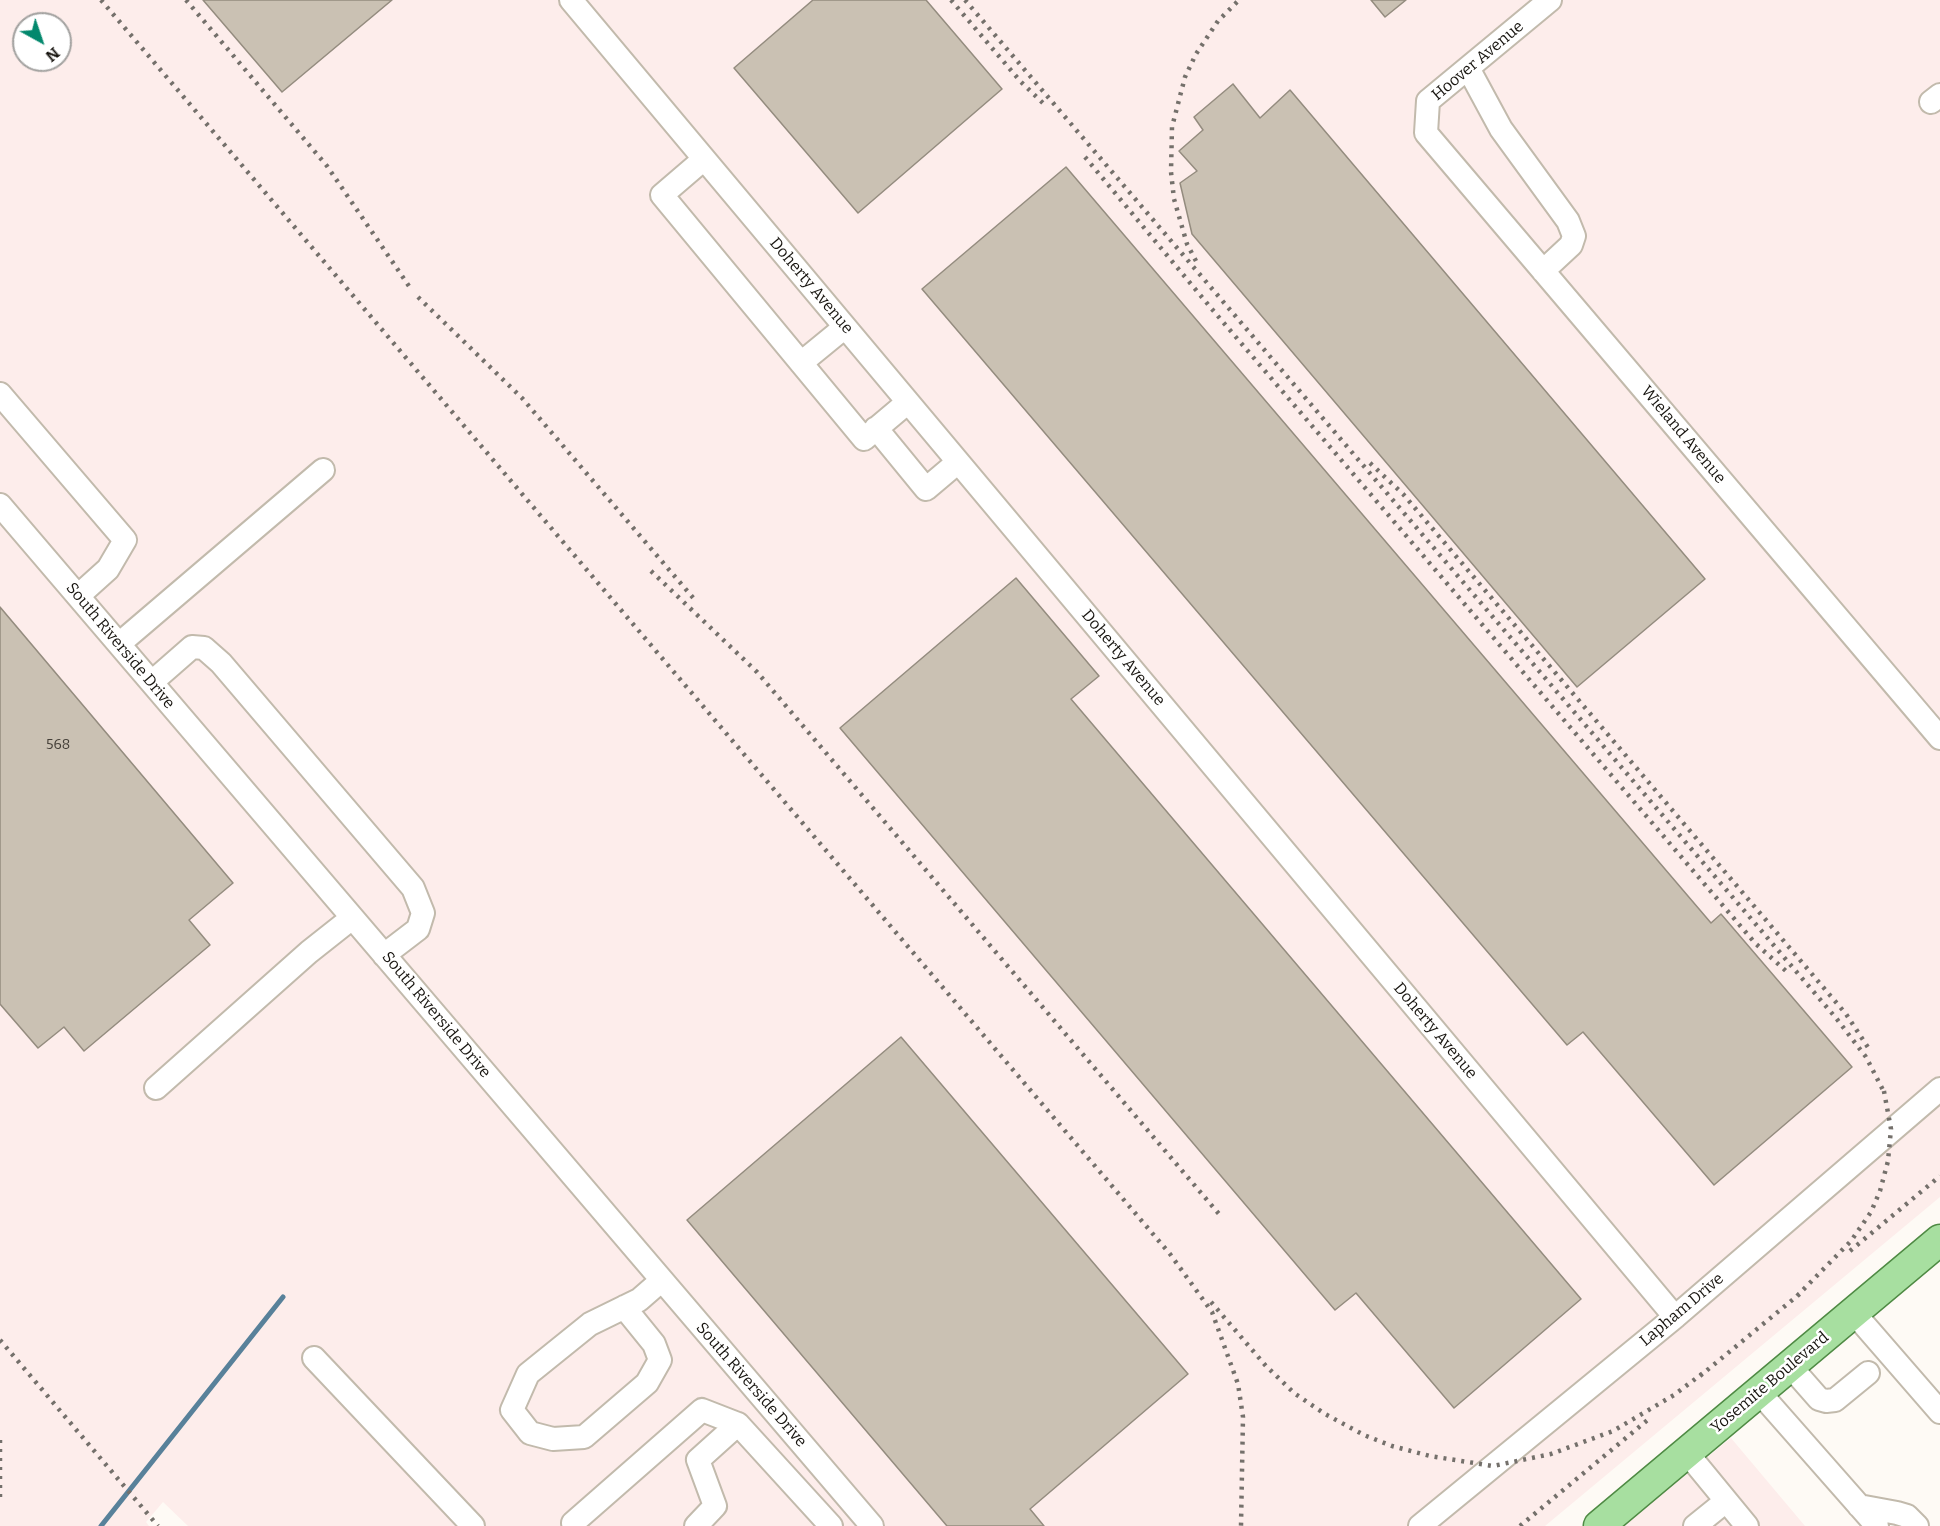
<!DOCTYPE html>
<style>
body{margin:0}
#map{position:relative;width:1940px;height:1526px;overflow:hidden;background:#fefaf5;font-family:Bitter,serif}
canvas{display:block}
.north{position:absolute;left:12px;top:12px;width:60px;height:60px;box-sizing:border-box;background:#fff;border:2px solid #a2a19f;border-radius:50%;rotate:140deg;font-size:16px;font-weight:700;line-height:24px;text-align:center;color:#17140f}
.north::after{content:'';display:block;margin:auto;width:21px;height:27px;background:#03886d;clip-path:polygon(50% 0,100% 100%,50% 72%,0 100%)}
</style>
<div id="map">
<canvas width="1940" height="1526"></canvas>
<div class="north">N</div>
</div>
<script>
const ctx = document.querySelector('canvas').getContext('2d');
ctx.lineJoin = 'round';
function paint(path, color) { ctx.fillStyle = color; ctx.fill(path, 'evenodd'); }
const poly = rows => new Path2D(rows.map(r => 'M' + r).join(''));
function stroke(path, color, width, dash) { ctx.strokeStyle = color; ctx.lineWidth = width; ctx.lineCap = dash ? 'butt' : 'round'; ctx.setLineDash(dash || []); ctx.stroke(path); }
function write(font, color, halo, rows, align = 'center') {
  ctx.font = font + ' Bitter,serif'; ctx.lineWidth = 5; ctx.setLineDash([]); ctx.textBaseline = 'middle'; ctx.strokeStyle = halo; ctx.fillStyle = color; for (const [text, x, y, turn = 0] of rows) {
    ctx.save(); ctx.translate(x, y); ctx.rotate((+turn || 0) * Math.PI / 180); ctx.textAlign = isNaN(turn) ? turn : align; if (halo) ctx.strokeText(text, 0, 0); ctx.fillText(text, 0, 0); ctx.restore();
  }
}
paint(poly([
 [0,0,1940,0,1940,1197,1545,1526,188,1526,163,1502,146,1522,149,1526,0,1526],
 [24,24,60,24,60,60,24,60],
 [1731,1438,1805,1526,1622,1526]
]), '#fdedeb');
stroke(poly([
 [101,1526,283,1297]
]), '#58819a', 5);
const building = poly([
 [203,0,392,0,282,92,203,0],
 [813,0,926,0,1002,89,858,213,734,68,813,0],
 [1371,0,1406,0,1385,17,1371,0],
 [1233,84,1260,118,1290,90,1705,579,1577,687,1192,234,1180,183,1197,171,1179,151,1203,130,1194,117,1233,84],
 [1066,167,1711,923,1721,914,1852,1067,1714,1185,1583,1032,1567,1045,922,289,1066,167],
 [1016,578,1099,676,1071,699,1581,1299,1454,1408,1356,1293,1335,1310,840,728,1016,578],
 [0,607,233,883,189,920,210,945,84,1051,64,1027,38,1048,0,1004,0,607],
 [901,1037,1188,1374,1030,1509,1044,1526,947,1526,687,1220,901,1037]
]);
paint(building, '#cac1b3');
stroke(building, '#948c7f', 1.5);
const minor = poly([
 [571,0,1675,1317],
 [1550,0,1428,101,1426,133,1940,738],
 [1468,68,1501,129,1568,221,1574,236,1571,245,1543,271],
 [1931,102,1940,95],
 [704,159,662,195,864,439,908,402],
 [801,363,845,327],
 [0,394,125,540,108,569,78,596],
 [876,428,926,489,958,462],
 [0,505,872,1526],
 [119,644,323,470],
 [152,682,192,647,204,648,221,663,413,888,423,913,418,929,384,955],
 [156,1088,309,952,352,918],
 [624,1307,654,1344,660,1360,647,1383,584,1437,553,1439,530,1433,512,1410,528,1374,590,1324,639,1300,662,1280],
 [1854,1313,1940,1412],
 [314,1358,473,1526],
 [1790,1366,1819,1399,1826,1401,1835,1400,1868,1373],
 [1759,1392,1877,1526],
 [1687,1453,1747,1526],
 [1859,1506,1897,1513,1907,1516,1917,1526],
 [573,1523,702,1410,738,1424,831,1526],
 [696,1526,715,1506,698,1460,738,1424],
 [1420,1526,1675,1317,1940,1089],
 [1695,1526,1726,1501]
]);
const major = poly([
 [1599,1526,1940,1240]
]);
stroke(minor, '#c2baac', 26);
stroke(major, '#4f8a44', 33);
stroke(minor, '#fff', 22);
stroke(major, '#a7dfa0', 30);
stroke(poly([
 [101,0,1170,1254,1212,1312,1238,1384,1243,1417,1241,1526],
 [186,0,327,166,411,289],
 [951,0,1021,82,1045,105],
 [965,0,1836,1018,1866,1057,1885,1094],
 [1085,157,1211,308,1755,943,1786,971],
 [1196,261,1187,244,1174,199,1171,172,1172,127,1185,77,1196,54,1218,21,1239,0],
 [418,297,522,398,695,600],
 [1370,463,1403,494,1846,1014,1869,1049],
 [651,571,757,672,1219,1214],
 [1850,1251,1940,1176],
 [1797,1296,1851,1241,1871,1212,1880,1191,1888,1161,1891,1129,1883,1086],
 [1211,1302,1266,1366,1294,1393,1325,1414,1364,1435,1392,1446,1430,1456,1493,1466,1551,1454,1613,1431,1674,1395,1707,1370],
 [0,1340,158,1526],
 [1700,1376,1802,1292],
 [0,1440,0,1500],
 [1520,1526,1650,1418]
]), '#74706b', 4.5, [3, 6]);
write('14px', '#443f38', null, [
 ["568",58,745]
]);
write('16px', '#17140f', '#fff', [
 ["Hoover Avenue",1478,61,-40],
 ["Doherty Avenue",811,286,50],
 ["Wieland Avenue",1683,435,50],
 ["South Riverside Drive",120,646,50],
 ["Doherty Avenue",1123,658,50],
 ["South Riverside Drive",436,1015,50],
 ["Doherty Avenue",1435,1031,50],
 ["Lapham Drive",1682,1310,-40],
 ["Yosemite Boulevard",1770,1383,-40],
 ["South Riverside Drive",751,1385,49]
]);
</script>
